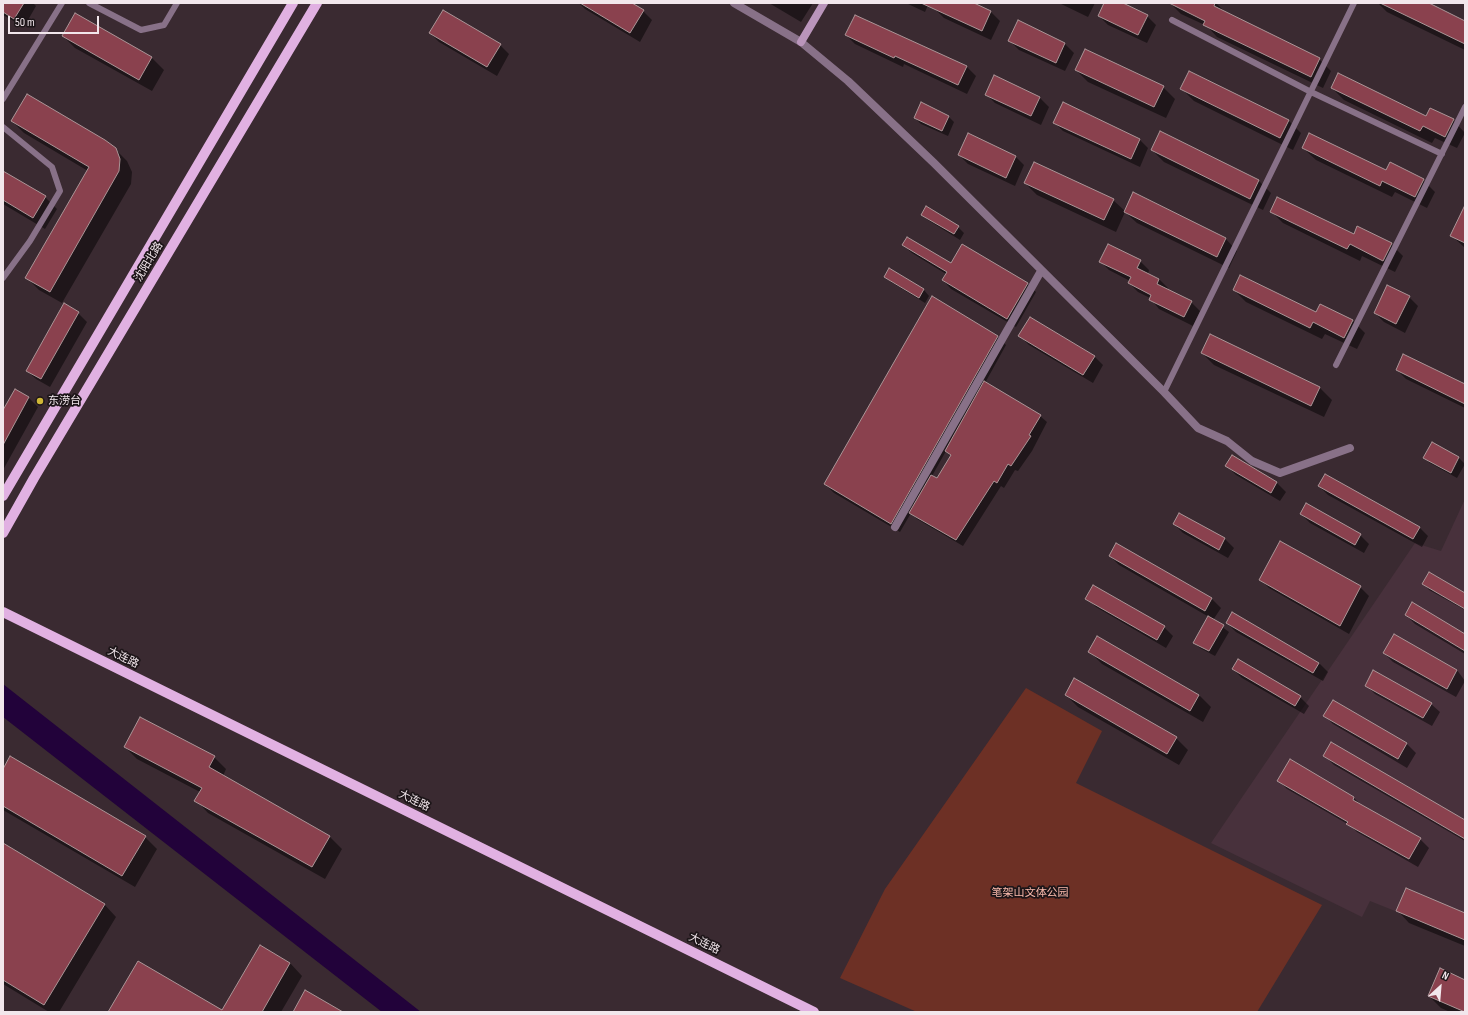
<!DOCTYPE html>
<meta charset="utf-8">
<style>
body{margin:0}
#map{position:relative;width:1468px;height:1015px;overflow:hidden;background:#3a2a31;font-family:"Sofia Sans Condensed",sans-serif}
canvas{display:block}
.frame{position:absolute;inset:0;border:4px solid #f2e7ec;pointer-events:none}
.north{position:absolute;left:1420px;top:967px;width:40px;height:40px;-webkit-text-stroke:3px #1c1518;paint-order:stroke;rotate:26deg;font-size:11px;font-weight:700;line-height:16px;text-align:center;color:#f2e7ec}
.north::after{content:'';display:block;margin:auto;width:14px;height:18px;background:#f2e7ec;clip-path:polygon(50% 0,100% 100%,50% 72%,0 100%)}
.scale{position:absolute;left:8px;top:16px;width:91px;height:18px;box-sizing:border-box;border:2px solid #f2e7ec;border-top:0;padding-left:5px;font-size:12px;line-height:14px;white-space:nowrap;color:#f2e7ec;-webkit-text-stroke:3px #1c1518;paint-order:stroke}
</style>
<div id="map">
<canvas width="1468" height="1015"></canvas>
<div class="frame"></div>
<div class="north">N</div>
<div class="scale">50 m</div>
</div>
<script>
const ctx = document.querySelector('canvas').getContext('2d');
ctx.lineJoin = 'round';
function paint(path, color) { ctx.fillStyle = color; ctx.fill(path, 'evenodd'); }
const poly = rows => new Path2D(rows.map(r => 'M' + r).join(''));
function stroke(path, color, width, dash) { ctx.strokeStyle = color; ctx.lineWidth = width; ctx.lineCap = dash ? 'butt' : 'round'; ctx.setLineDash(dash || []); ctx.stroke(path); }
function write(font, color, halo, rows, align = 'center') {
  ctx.font = font + ' "Sofia Sans Condensed","Noto Sans SC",sans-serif'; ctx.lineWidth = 3.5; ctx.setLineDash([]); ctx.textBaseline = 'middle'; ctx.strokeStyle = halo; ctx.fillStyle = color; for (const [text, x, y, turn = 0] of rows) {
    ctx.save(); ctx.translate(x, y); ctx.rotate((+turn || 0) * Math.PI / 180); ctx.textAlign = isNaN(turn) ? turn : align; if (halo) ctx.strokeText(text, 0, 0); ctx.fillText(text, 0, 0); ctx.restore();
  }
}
paint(poly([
 [1465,499,1465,939,1370,901,1362,917,1211,843,1415,543,1441,551]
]), '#48313c');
paint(poly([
 [1026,688,1102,731,1076,783,1322,905,1257,1012,917,1012,840,978,885,889]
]), '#6d3025');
paint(poly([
 [3,684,421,1012,382,1012,3,717]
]), '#22023a');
paint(poly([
 [3,3,33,3,36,6,24,27,3,15],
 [579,3,630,3,643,11,652,20,640,42,585,9],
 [769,3,813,3,801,22],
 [906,3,929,3,925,12],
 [938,3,971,3,991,12,1000,21,991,40,944,18,935,9],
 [1059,3,1095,3,1088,17],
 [1105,3,1120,3,1147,16,1156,25,1147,43,1108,25,1099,16],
 [1170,3,1216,3,1227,14,1319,59,1331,71,1323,88,1217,37,1207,26,1181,14],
 [1378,3,1426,3,1465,22,1465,50,1387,12],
 [75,15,152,58,164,70,152,91,75,48,63,36],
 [1019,22,1065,44,1074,53,1065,71,1019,50,1010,41],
 [430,33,500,45,509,54,497,76,439,42],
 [846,35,967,67,976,76,967,94,904,64,903,67,855,44],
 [1076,70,1163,87,1175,99,1166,118,1088,82],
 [1190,72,1289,121,1301,133,1293,150,1194,101,1182,89],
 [994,77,1040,98,1049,107,1041,125,995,103,986,94],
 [1332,88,1427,117,1453,120,1465,133,1457,148,1435,138,1432,143,1344,100],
 [948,116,954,122,948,136,921,124,915,118],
 [12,121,115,149,127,161,132,172,131,184,62,303,39,290,27,278,88,171,24,133],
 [1054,122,1139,139,1148,148,1140,167,1063,131],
 [1160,133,1259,181,1271,193,1263,210,1164,162,1152,150],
 [1303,148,1387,172,1423,180,1435,192,1427,208,1395,192,1392,197,1316,160],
 [959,155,1015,156,1024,165,1015,186,968,164],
 [3,172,45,197,57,209,45,229,3,204],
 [1025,183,1113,200,1125,211,1225,238,1237,251,1229,268,1137,223,1125,212,1116,232,1037,195],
 [1271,211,1354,236,1391,244,1403,256,1395,272,1362,256,1360,261,1283,223],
 [922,215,958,227,964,233,960,240,928,220],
 [1465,217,1465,248,1451,235],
 [903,245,951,264,1027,284,1036,292,1016,327,951,289,943,280,946,274,912,253],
 [1100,261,1140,261,1149,270,1148,274,1159,279,1168,288,1167,290,1191,302,1200,311,1193,326,1159,309,1150,298,1138,292,1129,283,1130,281,1109,270],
 [885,277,924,290,929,296,925,303,891,282],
 [1234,290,1317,314,1321,306,1353,321,1365,333,1357,349,1325,334,1322,339,1246,302],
 [1409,297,1418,306,1405,333,1384,322,1375,313],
 [78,313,87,322,50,387,36,379,27,371],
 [997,336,1006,345,985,383,1040,416,1047,422,1032,451,1018,471,1015,470,1004,488,1001,486,963,546,917,519,911,513,900,532,834,493,825,484],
 [946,451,951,457,938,480,932,476],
 [1020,336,1094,356,1103,365,1093,383,1029,345],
 [1210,336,1320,388,1332,400,1324,417,1214,365,1202,353],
 [1397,370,1465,385,1465,408,1406,379],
 [15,390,29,398,38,407,3,470,3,413],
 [1432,443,1459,458,1465,464,1457,478,1430,463,1424,457],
 [1227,466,1277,483,1286,492,1280,501,1236,475],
 [1319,486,1419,527,1428,536,1422,547,1328,495],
 [1179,514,1225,539,1234,548,1228,558,1183,533,1174,524],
 [1301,514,1360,535,1369,544,1364,553,1310,523],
 [1116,544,1212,599,1221,608,1213,620,1229,632,1215,656,1200,648,1194,643,1209,617,1119,565,1110,556],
 [1260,579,1360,587,1369,596,1349,634,1269,588],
 [1424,584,1465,595,1465,610,1429,590],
 [1087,598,1164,627,1173,636,1166,648,1096,607],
 [1232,614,1319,663,1328,672,1323,681,1236,632,1227,623],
 [1406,615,1465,635,1465,654,1415,624],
 [1394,636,1457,670,1465,681,1456,697,1393,662,1384,653],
 [1098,638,1199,695,1211,707,1203,722,1102,664,1090,652],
 [1233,669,1300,697,1309,706,1304,714,1242,678],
 [1366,685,1431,704,1440,712,1432,726,1375,694],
 [1066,695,1176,738,1188,750,1179,765,1078,707],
 [1333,701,1407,744,1416,753,1407,768,1333,724,1324,715],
 [125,747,214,757,226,769,223,776,330,837,342,849,325,879,208,813,196,800,200,792,137,759],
 [1325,756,1465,821,1465,841,1334,765],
 [1290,761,1354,798,1361,805,1420,839,1429,848,1418,867,1357,832,1351,826,1287,789,1278,780],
 [3,771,145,837,157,849,135,887,3,810],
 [3,844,104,904,116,917,59,1012,49,1012,3,984],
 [1397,910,1465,914,1465,946,1409,923],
 [290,963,302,976,281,1012,109,1012,223,1011],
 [1465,981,1465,1012,1450,1012,1441,1008,1429,996]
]), '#0007');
const building = poly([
 [3,3,24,3,14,19,3,12,3,3],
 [580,3,632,3,644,10,630,33,580,3],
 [921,3,974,3,991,11,982,31,921,3],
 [1104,3,1123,3,1148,15,1138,35,1098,16,1104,3],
 [1169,3,1215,3,1214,6,1320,58,1311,77,1203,25,1205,21,1169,3],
 [1380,3,1429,3,1465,21,1465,44,1380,3],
 [443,10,501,44,487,67,429,33,443,10],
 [75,13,152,57,139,80,62,36,75,13],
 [855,15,967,66,958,85,895,56,894,58,845,35,855,15],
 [1018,20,1065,43,1056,63,1008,41,1018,20],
 [1085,49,1164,86,1154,107,1075,70,1085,49],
 [1189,71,1289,120,1280,138,1180,89,1189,71],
 [1338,73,1426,116,1430,108,1454,119,1445,137,1423,126,1420,131,1331,88,1338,73],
 [994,75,1040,97,1031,116,985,95,994,75],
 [27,94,105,140,116,148,120,159,119,171,50,292,25,278,89,167,11,121,27,94],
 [921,102,949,116,942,131,914,118,921,102],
 [1063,102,1140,139,1131,159,1053,123,1063,102],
 [1160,131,1259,180,1250,199,1151,150,1160,131],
 [968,133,1016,156,1006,178,958,155,968,133],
 [1309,133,1386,170,1390,162,1424,179,1415,197,1382,181,1380,186,1302,148,1309,133],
 [1034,162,1114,199,1104,220,1024,183,1034,162],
 [3,171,46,196,33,218,3,200,3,171],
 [1133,192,1226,238,1217,257,1124,212,1133,192],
 [1277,197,1354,234,1357,226,1392,243,1383,261,1350,244,1347,249,1270,212,1277,197],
 [1465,205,1465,243,1450,236,1465,205],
 [926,206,959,226,954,234,921,215,926,206],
 [907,237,951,263,962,244,1028,283,1007,319,942,280,947,272,902,245,907,237],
 [1108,244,1141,260,1137,268,1159,279,1157,284,1192,301,1184,317,1149,300,1151,295,1128,283,1131,277,1099,262,1108,244],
 [889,268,924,289,919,298,884,277,889,268],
 [1240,275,1316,312,1320,304,1353,320,1344,338,1313,322,1310,328,1233,290,1240,275],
 [1387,285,1410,296,1396,324,1374,313,1387,285],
 [932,296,998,336,891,524,824,484,932,296],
 [64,303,79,312,41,379,26,371,64,303],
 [1030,317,1095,356,1083,375,1018,336,1030,317],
 [1210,334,1320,387,1311,406,1201,353,1210,334],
 [1403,354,1465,384,1465,404,1396,370,1403,354],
 [984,381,1041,415,1029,435,1031,436,1011,466,1008,464,997,483,994,481,956,540,909,513,931,475,937,478,951,455,945,451,984,381],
 [15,389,29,397,3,445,3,410,15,389],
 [1432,442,1459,457,1451,473,1423,458,1432,442],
 [1232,455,1277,482,1271,493,1225,466,1232,455],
 [1325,474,1420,527,1413,539,1318,486,1325,474],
 [1306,503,1361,534,1355,545,1300,514,1306,503],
 [1179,513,1225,538,1219,550,1173,524,1179,513],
 [1280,541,1361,586,1340,626,1259,580,1280,541],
 [1116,543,1212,598,1205,611,1109,556,1116,543],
 [1429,572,1465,593,1465,609,1422,584,1429,572],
 [1093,585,1165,626,1157,640,1085,599,1093,585],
 [1412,602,1465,634,1465,651,1405,615,1412,602],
 [1232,612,1319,663,1313,673,1226,623,1232,612],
 [1208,616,1224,625,1209,651,1193,643,1208,616],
 [1394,634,1457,670,1447,689,1383,653,1394,634],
 [1097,636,1199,695,1190,711,1088,652,1097,636],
 [1238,659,1301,696,1295,706,1232,669,1238,659],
 [1373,670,1432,703,1423,718,1365,686,1373,670],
 [1074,678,1177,737,1167,754,1065,695,1074,678],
 [1333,700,1407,743,1398,759,1323,716,1333,700],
 [140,717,215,756,209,767,330,836,312,867,194,801,202,788,124,747,140,717],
 [1331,742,1465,820,1465,839,1323,756,1331,742],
 [10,756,146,836,122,876,3,806,3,769,10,756],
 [1290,759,1354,797,1353,800,1421,838,1409,859,1346,824,1348,822,1277,781,1290,759],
 [3,843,105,904,44,1005,3,980,3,843],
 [1406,888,1465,913,1465,940,1396,911,1406,888],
 [260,945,290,963,262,1012,108,1012,138,961,222,1010,260,945],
 [1440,968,1465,980,1465,1012,1428,996,1440,968],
 [305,990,343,1012,293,1012,305,990]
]);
paint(building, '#8a414e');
stroke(building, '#ab9597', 1);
stroke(poly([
 [89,3,141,30,164,25,177,3],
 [1172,20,1311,92,1442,154],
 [3,99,62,3],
 [3,127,52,167,60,191,30,241,3,278],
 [1336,365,1465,107],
 [1164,392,1354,3]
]), '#887188', 6);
stroke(poly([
 [734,3,801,42,848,81,934,163,1164,392,1198,428,1227,441,1252,461,1280,473,1350,448],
 [895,527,1041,271]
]), '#887188', 8);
stroke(poly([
 [801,42,824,3]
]), '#ba95bb', 8);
stroke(poly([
 [3,496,293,3],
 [3,533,34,478,317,3],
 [3,612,814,1012]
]), '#e1b1e2', 10);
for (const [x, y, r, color] of [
 [40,401,4,"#d0b736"]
]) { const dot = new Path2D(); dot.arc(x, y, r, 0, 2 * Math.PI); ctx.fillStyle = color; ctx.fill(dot); stroke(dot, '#1c1518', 1.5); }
write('11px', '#f2e7ec', '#1c1518', [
 ["沈阳北路",149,262,-59],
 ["大连路",123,658,26],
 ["大连路",414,801,26],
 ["大连路",704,944,26]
]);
write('11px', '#f2e7ec', '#1c1518', [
 ["东涝台",48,401]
], 'left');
write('11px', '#f9b9ab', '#1c1518', [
 ["笔架山文体公园",1030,893]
]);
</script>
